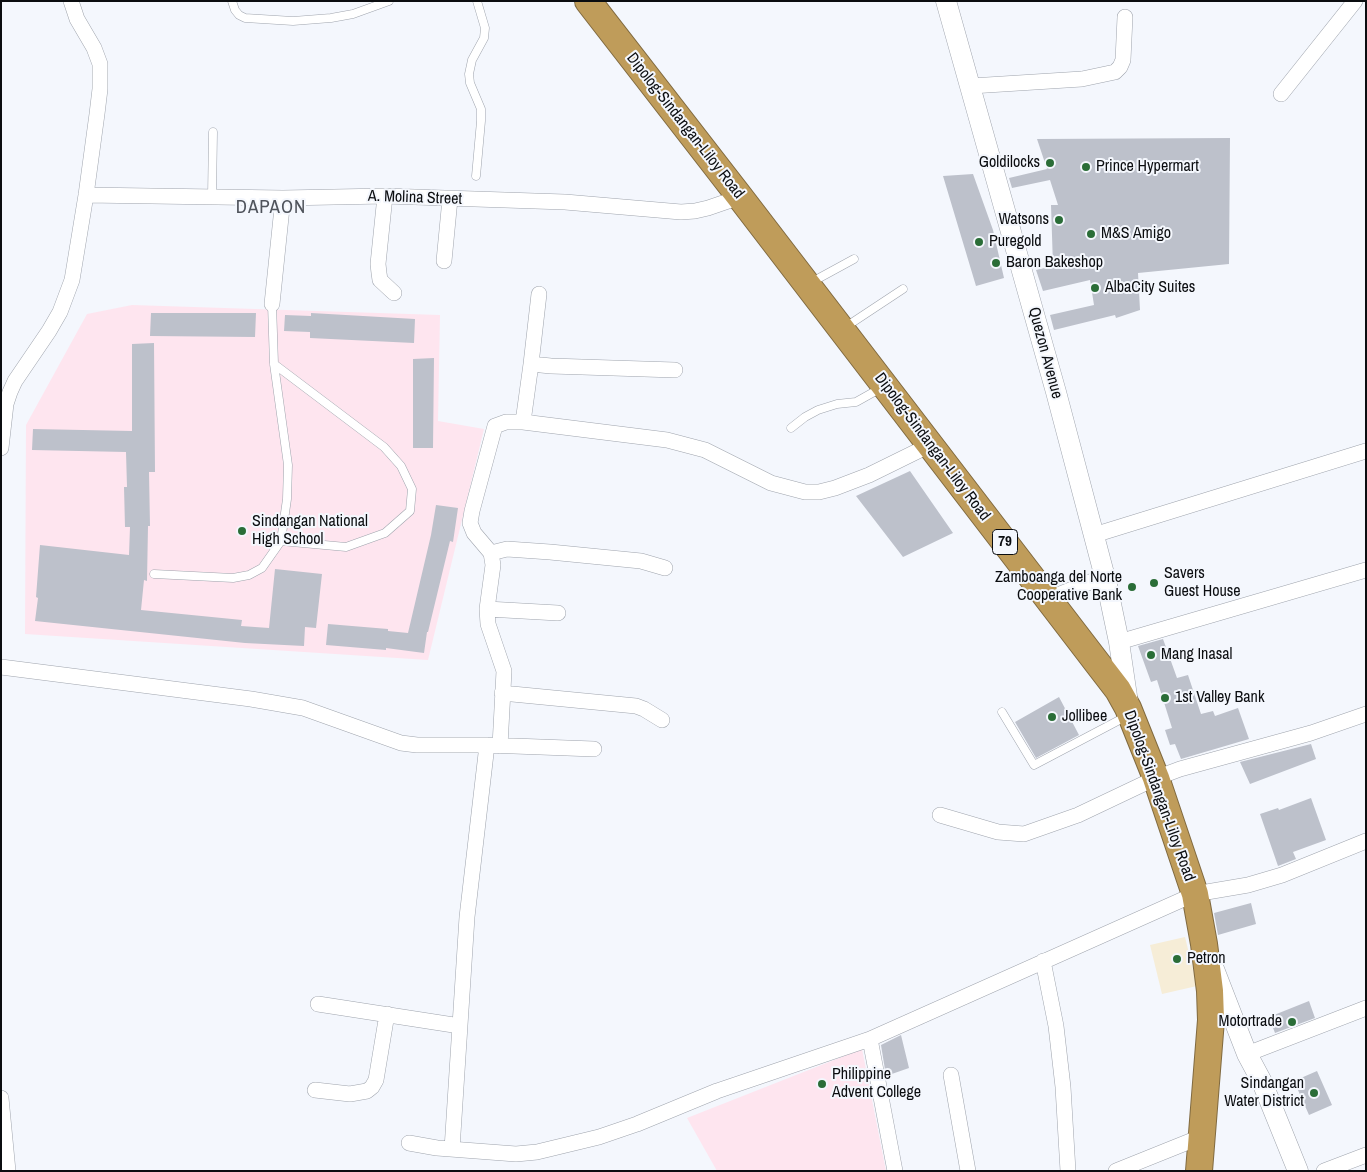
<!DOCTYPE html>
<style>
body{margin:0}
#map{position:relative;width:1367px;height:1172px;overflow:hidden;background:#f4f7fd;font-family:"Archivo Narrow",sans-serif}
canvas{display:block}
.frame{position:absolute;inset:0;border:2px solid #0b0d10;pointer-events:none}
</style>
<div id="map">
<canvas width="1367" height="1172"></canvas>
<div class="frame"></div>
</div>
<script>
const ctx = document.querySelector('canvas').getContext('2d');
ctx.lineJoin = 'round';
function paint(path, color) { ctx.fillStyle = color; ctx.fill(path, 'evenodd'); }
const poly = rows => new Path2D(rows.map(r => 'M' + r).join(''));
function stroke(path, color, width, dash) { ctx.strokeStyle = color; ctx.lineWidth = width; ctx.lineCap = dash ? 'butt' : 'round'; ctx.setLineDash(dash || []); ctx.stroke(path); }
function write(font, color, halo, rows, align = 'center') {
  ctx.font = font + ' "Archivo Narrow",sans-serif'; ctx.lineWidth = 4; ctx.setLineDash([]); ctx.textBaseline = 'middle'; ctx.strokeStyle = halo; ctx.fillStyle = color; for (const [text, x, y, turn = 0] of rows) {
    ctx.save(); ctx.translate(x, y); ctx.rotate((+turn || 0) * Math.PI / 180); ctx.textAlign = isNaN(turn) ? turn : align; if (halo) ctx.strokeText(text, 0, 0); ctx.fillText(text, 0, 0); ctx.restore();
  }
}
paint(poly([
 [1185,937,1197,986,1162,994,1150,945]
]), '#f6edd7');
paint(poly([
 [132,305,440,315,438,421,484,429,428,660,25,634,26,425,87,314],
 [862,1049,886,1171,717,1171,687,1118]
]), '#fee5ef');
paint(poly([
 [1230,138,1229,264,1138,273,1140,310,1116,318,1115,315,1054,330,1050,315,1094,305,1090,280,1043,291,1036,270,1053,266,1051,205,1058,205,1050,180,1012,188,1009,178,1047,169,1037,139],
 [973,174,993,230,1004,278,976,286,943,176],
 [151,313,256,313,255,337,150,336],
 [311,313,415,319,414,343,310,338,310,332,284,331,285,315,311,316],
 [154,343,155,472,149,472,150,526,148,526,147,581,144,580,141,610,242,620,241,626,269,628,275,569,322,574,316,628,305,627,304,646,245,643,35,621,38,598,36,597,40,545,129,555,130,527,125,527,124,487,127,487,126,452,32,450,33,429,132,431,132,344],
 [434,358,433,448,413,448,413,359],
 [910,471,953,533,903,557,856,496],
 [436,505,458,508,453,542,450,541,428,632,427,632,424,653,386,648,386,650,326,645,328,624,388,629,388,631,408,633,431,535],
 [1163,639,1177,678,1188,675,1201,714,1213,711,1215,716,1238,708,1249,739,1181,759,1175,744,1170,745,1165,730,1172,728,1157,680,1151,682,1138,646],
 [1059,697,1079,735,1036,758,1015,722],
 [1311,744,1316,759,1250,784,1240,762],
 [1311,798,1326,840,1293,852,1296,859,1278,866,1260,814,1278,808,1279,810],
 [1251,903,1256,924,1218,935,1214,913],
 [1309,1001,1315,1018,1275,1033,1269,1017],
 [901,1035,909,1068,886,1076,881,1045],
 [1317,1071,1332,1105,1309,1115,1294,1081]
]), '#bdc1cb');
const lane = poly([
 [232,1,235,10,239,15,245,18,293,21,331,18,353,14,389,1],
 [476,176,481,121,481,109,470,83,469,74,472,60,484,38,485,28,477,1],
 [212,197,213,132],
 [810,283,854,259],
 [844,328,903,289],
 [274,364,384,447,401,466,412,489,410,511,385,533,346,547,281,541],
 [791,428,805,417,818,410,837,404,856,402,881,388],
 [154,574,233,578,249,575,262,568,281,541,287,499,288,465,274,364,272,304],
 [1002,712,1034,765,1127,716]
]);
const street = poly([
 [971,86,1082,79,1115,72,1120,67,1123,60,1125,17],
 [1281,94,1355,1],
 [86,195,283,198,385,196,565,202,681,212,695,211,708,208,740,197],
 [385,196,378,264,379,273,380,280,394,293],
 [444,261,450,199],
 [272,304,283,198],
 [531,364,539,294],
 [523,422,531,364,551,366,675,370],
 [1,448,6,404,10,392,15,381,49,331,60,312,72,280,86,195,97,114,100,89,100,64,94,48,77,19,71,1],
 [1094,535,1366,451],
 [491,553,507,549,550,552,641,561,665,568],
 [1048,599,1105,576],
 [487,609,558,613],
 [1119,642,1366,570],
 [1,667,251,699,303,708,401,743,417,745,487,745,594,749],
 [502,693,636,706,644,709,662,720],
 [500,746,504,671,488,624,487,609,493,565,491,553,474,533,470,523,472,511,495,426,506,422,523,422,667,440,705,450,771,483,805,492,819,492,835,488,869,475,930,445],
 [940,815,998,832,1024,834,1078,815,1156,778,1180,769,1311,733,1366,714],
 [1043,961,1056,1026,1063,1087,1068,1171],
 [318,1004,460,1026],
 [870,1039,895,1171],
 [1247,1054,1366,1008],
 [951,1075,968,1171],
 [315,1090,350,1094,367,1091,372,1087,376,1080,387,1014],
 [1,1098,8,1171],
 [409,1143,437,1148,516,1154,537,1152,599,1137,637,1124,717,1091,870,1039,1195,894,1248,885,1282,875,1366,841],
 [452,1149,467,917,487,745],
 [1116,1171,1203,1136],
 [1324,1171,1366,1155]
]);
const secondary = poly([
 [946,1,1056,392,1107,585,1119,642,1128,703],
 [1214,969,1247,1054,1262,1082,1298,1171]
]);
const highway = poly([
 [588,1,740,197,1098,664,1118,690,1128,708,1156,778,1195,894,1204,944,1210,991,1211,1020,1199,1171]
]);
stroke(lane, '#9fa4ad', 9);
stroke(street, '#9fa4ad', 16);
stroke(secondary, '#9fa4ad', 21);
stroke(highway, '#806a40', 28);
stroke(lane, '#fff', 8);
stroke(street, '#fff', 15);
stroke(secondary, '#fff', 20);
stroke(highway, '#bf9c5a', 26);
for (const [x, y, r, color] of [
 [1050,163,5,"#2a6d37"],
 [1086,167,5,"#2a6d37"],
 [1059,220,5,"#2a6d37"],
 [1091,234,5,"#2a6d37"],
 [979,242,5,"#2a6d37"],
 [996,263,5,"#2a6d37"],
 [1095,288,5,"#2a6d37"],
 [242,531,5,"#2a6d37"],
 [1154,583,5,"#2a6d37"],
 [1132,587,5,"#2a6d37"],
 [1151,655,5,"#2a6d37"],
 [1165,698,5,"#2a6d37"],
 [1052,717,5,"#2a6d37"],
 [1177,959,5,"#2a6d37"],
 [1292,1022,5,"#2a6d37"],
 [822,1084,5,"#2a6d37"],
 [1314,1093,5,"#2a6d37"]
]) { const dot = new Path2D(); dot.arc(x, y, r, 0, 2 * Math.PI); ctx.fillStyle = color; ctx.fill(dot); stroke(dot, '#f4f7fd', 2); }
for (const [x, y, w] of [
 [1005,542,25]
]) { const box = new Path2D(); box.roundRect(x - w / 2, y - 12.5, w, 25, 4); ctx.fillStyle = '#f4f7fd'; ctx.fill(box); stroke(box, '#0b0d10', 1); }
write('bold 15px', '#0b0d10', null, [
 ["79",1005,542]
]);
write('16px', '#0b0d10', '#f4f7fd', [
 ["Dipolog-Sindangan-Liloy Road",685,126,52],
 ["A. Molina Street",415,198,2],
 ["Quezon Avenue",1045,353,75],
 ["Dipolog-Sindangan-Liloy Road",932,447,53],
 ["Dipolog-Sindangan-Liloy Road",1159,796,70]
]);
write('16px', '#0b0d10', '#f4f7fd', [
 ["Goldilocks",1040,163,"right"],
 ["Prince Hypermart",1096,167],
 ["Watsons",1049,220,"right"],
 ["M&S Amigo",1101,234],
 ["Puregold",989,242],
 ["Baron Bakeshop",1006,263],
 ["AlbaCity Suites",1105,288],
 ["Sindangan National",252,522],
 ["High School",252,540],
 ["Savers",1164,574],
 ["Guest House",1164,592],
 ["Zamboanga del Norte",1122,578,"right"],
 ["Cooperative Bank",1122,596,"right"],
 ["Mang Inasal",1161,655],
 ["1st Valley Bank",1175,698],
 ["Jollibee",1062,717],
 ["Petron",1187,959],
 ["Motortrade",1282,1022,"right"],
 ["Philippine",832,1075],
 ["Advent College",832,1093],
 ["Sindangan",1304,1084,"right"],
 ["Water District",1304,1102,"right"]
], 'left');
ctx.letterSpacing = '1px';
write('19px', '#4f535b', '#f4f7fd', [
 ["DAPAON",271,208]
]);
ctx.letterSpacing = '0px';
</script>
